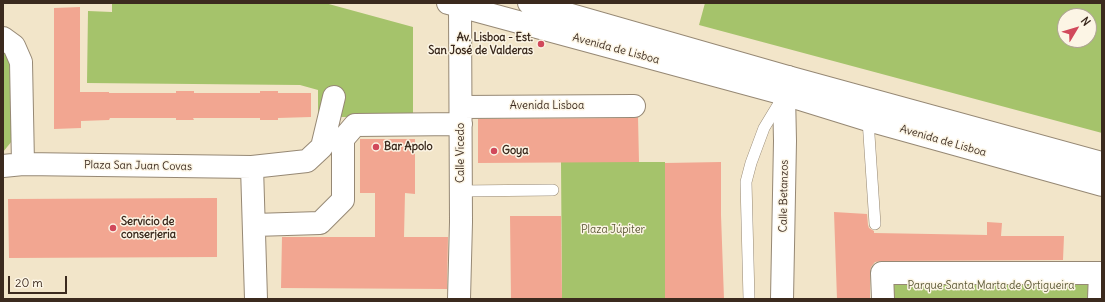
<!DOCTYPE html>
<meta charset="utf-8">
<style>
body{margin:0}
#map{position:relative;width:1105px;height:302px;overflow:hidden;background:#f2e5c9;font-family:Delius,sans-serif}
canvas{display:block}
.frame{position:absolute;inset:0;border:4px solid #3b2a1e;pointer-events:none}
.north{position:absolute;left:1057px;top:8px;width:40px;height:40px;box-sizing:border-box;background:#fcf5e5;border:1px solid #afa495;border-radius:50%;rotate:52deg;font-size:11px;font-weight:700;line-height:16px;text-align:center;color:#3b2a1e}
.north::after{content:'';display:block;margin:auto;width:14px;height:18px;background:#d1495b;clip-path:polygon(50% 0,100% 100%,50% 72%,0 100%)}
.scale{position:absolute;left:8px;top:276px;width:59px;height:18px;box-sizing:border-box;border:2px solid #3b2a1e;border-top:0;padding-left:5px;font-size:12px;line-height:14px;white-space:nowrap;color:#3b2a1e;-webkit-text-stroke:3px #fcf5e5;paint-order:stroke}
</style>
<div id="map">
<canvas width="1105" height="302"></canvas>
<div class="frame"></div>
<div class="north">N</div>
<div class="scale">20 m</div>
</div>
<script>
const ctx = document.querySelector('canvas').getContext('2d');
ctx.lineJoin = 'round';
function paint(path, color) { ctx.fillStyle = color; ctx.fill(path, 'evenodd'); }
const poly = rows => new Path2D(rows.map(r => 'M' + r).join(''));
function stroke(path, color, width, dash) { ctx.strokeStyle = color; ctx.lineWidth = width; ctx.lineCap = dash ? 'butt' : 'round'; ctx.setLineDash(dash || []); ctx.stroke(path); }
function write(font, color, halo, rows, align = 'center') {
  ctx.font = font + ' Delius,sans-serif'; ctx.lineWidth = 3; ctx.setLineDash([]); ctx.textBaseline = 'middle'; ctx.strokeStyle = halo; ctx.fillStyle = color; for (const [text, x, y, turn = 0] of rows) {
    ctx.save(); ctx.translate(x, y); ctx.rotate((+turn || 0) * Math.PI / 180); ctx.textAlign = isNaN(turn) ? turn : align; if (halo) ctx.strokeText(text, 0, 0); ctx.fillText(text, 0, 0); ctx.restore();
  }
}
paint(poly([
 [112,3,325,3,413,27,413,117,318,117,318,90,300,85,87,83,88,11,112,12],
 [705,3,1102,3,1102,133,699,25],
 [1065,16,1089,16,1089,40,1065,40],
 [3,49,12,61,12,141,3,152],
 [561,162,665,162,665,299,562,299],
 [881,272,1102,272,1100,299,883,299]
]), '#a5c36b');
paint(poly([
 [80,7,80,92,109,92,109,93,176,93,176,91,194,91,194,93,260,93,260,91,278,91,278,93,311,93,311,117,278,118,278,120,260,120,260,118,193,118,194,120,176,120,176,118,110,118,109,120,81,121,81,128,54,129,54,8],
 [638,117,639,162,478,163,478,119,634,118],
 [360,139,415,139,415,194,405,193,404,237,448,237,447,289,281,288,282,237,375,237,375,193,360,193],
 [721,162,721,215,724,299,665,299,665,163],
 [217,198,217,257,9,258,8,199],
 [834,212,867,214,868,225,869,228,874,231,874,233,987,235,987,222,1002,223,1001,236,1064,236,1063,260,882,261,875,262,871,267,870,273,870,299,837,299],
 [510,216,561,216,562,299,511,299]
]), '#f2a691');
const lane = poly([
 [868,120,875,224],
 [460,191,553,190],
 [749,299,746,182,751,163,764,128,781,100]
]);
const street = poly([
 [3,38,14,46,21,62,23,164],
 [461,107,634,106],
 [3,166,23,164,252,167,307,161,322,147,334,97],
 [252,167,256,299],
 [254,225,320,223,343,200,343,139,355,125,461,124],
 [459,299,461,222,460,6],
 [782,299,785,141,784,94,788,77],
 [883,299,882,273,1100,273,1099,299]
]);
const primary = poly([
 [448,3,784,94,868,120,1102,185],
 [529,3,788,77,1102,163]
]);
stroke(lane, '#968874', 12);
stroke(street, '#968874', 24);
stroke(primary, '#968874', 24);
stroke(lane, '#fff', 11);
stroke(street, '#fff', 22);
stroke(primary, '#fff', 22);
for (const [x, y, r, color] of [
 [541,44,4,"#d1495b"],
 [376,147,4,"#d1495b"],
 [494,151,4,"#d1495b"],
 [113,228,4,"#d1495b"]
]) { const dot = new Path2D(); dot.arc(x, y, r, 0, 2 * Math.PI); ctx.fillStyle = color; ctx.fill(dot); stroke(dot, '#fcf5e5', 1.5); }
write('bold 11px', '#3b2a1e', '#fcf5e5', [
 ["Av. Lisboa - Est.",533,38,"right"],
 ["San José de Valderas",533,51,"right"],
 ["Bar Apolo",384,147],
 ["Goya",502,151],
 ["Servicio de",121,222],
 ["conserjeria",121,235]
], 'left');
write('11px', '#3b2a1e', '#fcf5e5', [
 ["Avenida de Lisboa",616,49,15],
 ["Avenida Lisboa",547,106],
 ["Avenida de Lisboa",943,141,16],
 ["Calle Vicedo",461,153,-90],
 ["Plaza San Juan Covas",138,166,1],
 ["Calle Betanzos",784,196,-89]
]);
write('11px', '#5b5835', '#fcf5e5', [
 ["Plaza Júpiter",613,230],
 ["Parque Santa Marta de Ortigueira",991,286]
]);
</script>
